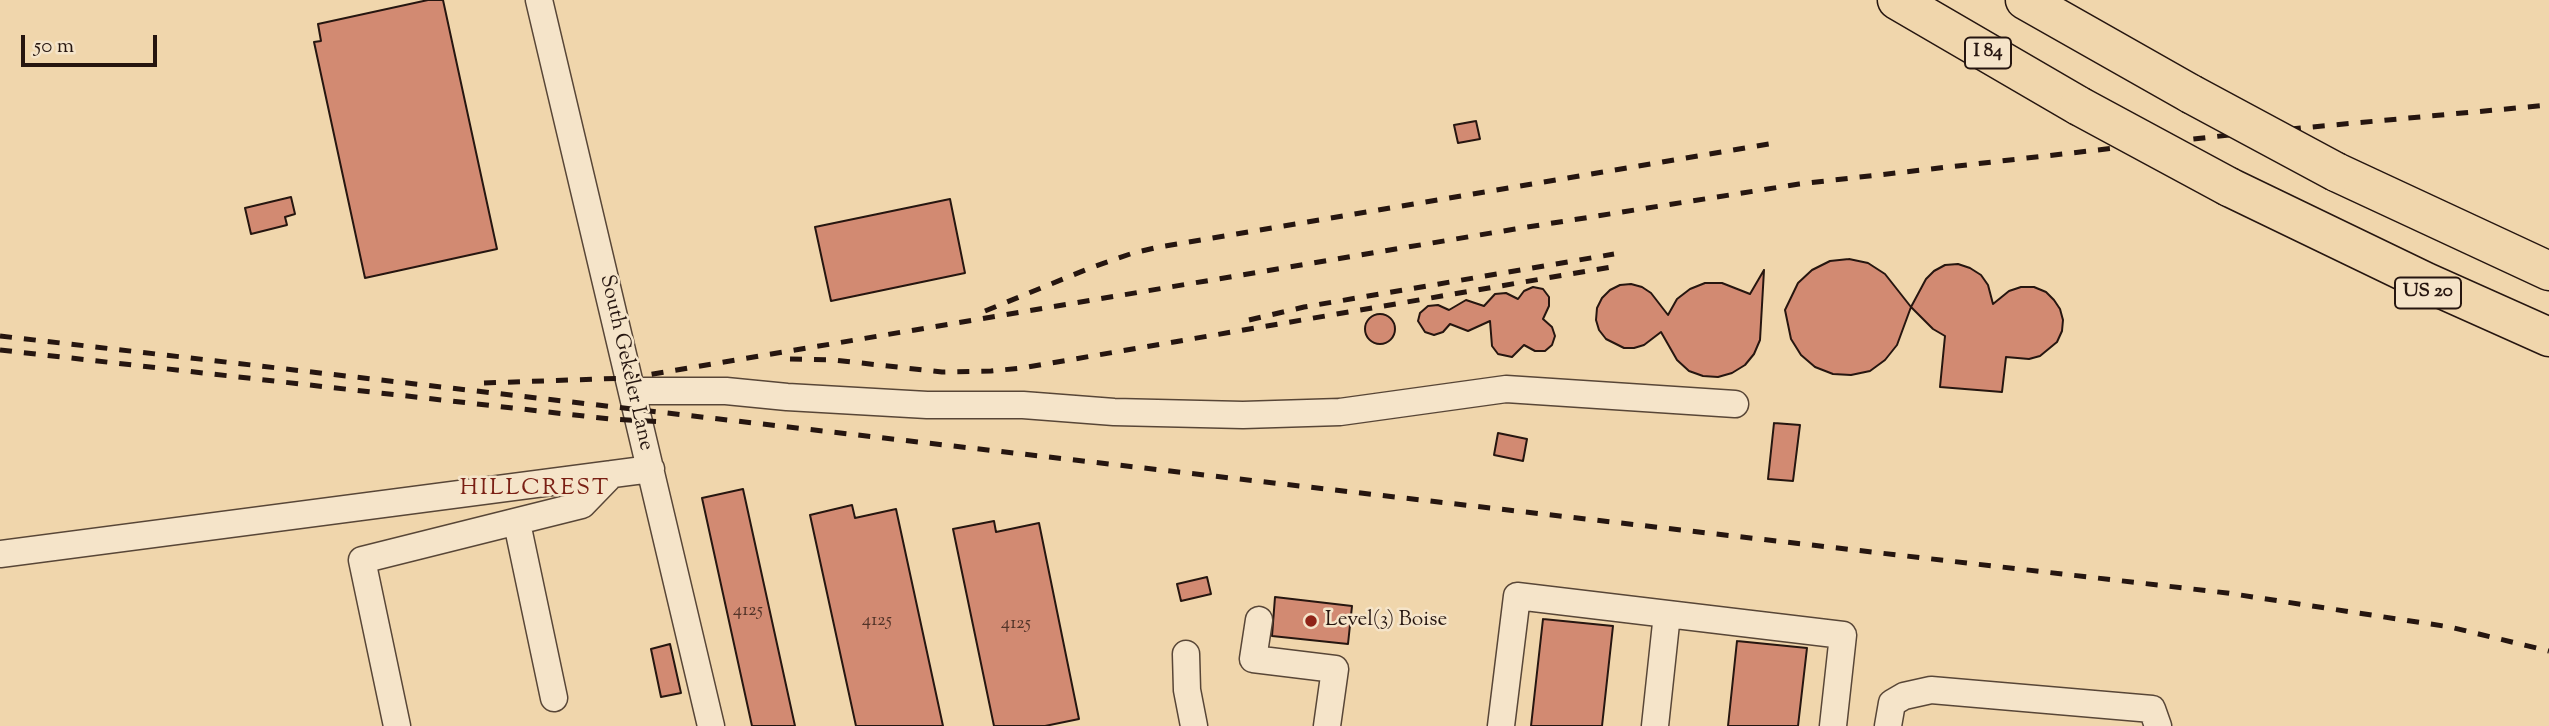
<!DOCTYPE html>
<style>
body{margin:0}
#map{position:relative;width:2549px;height:726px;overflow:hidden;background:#f0d6ac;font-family:"Sorts Mill Goudy",serif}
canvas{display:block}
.scale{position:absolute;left:21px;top:35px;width:136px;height:32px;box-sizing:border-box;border:4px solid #261610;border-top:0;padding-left:9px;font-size:21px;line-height:24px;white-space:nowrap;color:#261610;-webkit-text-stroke:5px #f5e4c9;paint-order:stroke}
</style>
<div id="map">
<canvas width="2549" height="726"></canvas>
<div class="scale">50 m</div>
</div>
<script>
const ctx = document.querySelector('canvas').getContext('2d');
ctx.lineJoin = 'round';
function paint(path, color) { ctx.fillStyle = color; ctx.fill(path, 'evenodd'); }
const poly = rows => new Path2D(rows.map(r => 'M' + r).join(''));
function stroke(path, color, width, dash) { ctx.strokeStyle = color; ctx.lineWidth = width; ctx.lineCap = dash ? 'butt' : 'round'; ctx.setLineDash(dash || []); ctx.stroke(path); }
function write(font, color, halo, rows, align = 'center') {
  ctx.font = font + ' "Sorts Mill Goudy",serif'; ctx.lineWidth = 5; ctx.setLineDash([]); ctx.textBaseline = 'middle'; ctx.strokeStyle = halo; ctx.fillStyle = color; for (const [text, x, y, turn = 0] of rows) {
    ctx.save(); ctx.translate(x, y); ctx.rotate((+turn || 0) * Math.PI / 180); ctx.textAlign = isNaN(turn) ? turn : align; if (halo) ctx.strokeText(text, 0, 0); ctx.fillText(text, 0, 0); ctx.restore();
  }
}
const building = poly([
 [428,0,443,0,497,249,365,278,314,42,321,41,318,24,428,0],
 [1476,121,1480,139,1458,143,1454,125,1476,121],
 [291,197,295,214,285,217,287,225,251,234,245,208,291,197],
 [950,199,965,273,831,301,815,227,950,199],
 [1849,259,1868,263,1885,274,1911,307,1926,279,1934,271,1945,265,1958,264,1970,268,1981,275,1988,285,1993,304,2009,291,2021,287,2034,287,2046,292,2054,300,2060,309,2063,320,2062,331,2057,342,2040,356,2029,359,2006,357,2002,392,1940,387,1945,336,1933,329,1911,307,1897,345,1885,360,1870,371,1851,375,1833,374,1815,367,1801,355,1791,339,1785,310,1798,283,1812,270,1830,261,1849,259],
 [1764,270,1760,340,1754,354,1745,365,1732,373,1718,377,1703,376,1689,371,1677,360,1661,332,1644,345,1634,348,1624,348,1606,339,1599,330,1596,320,1597,308,1602,298,1610,290,1620,285,1631,284,1642,287,1651,293,1668,315,1677,299,1690,289,1705,283,1722,283,1750,294,1764,270],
 [1533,287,1543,289,1549,297,1549,306,1543,319,1552,327,1555,336,1552,345,1545,351,1535,351,1524,345,1512,357,1498,354,1492,346,1490,321,1468,331,1450,324,1443,332,1434,335,1425,332,1418,321,1420,313,1428,306,1438,305,1449,310,1466,300,1484,306,1495,294,1506,293,1518,299,1524,291,1533,287],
 '1365 329a15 15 0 1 1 30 0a15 15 0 1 1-30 0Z',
 [1774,423,1800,425,1793,481,1768,479,1774,423],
 [1498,433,1527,439,1523,461,1494,455,1498,433],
 [743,489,795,726,752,726,702,498,743,489],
 [852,505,855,518,896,509,943,726,856,726,810,515,852,505],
 [994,521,996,532,1039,523,1079,719,1045,726,994,726,953,529,994,521],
 [1207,577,1211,594,1181,601,1177,584,1207,577],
 [1275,597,1352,606,1348,644,1272,636,1275,597],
 [1543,619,1613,626,1602,726,1531,726,1543,619],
 [1737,641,1807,648,1798,726,1728,726,1737,641],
 [670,644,681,693,661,697,651,649,670,644]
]);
paint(building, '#d28a72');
stroke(building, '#261610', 2);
const minor = poly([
 [539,0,711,726],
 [633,391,726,391,787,397,927,405,1023,405,1114,412,1243,415,1340,412,1506,389,1735,404],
 [517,523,554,698],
 [0,554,651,469],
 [1259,620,1253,659,1335,669,1327,726],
 [1186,654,1187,690,1194,726],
 [397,726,362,560,582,505,612,474],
 [1501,726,1517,596,1843,635,1833,726],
 [1655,726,1667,614],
 [1888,726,1892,703,1904,696,1931,690,2152,709,2158,726]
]);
const highway = poly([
 [1897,0,2079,106],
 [2025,0,2191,94],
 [2336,172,2549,271],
 [2229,187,2426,282,2549,337]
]);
stroke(minor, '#584637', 29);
stroke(highway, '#261610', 41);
stroke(minor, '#f5e4c9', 26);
stroke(highway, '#f0d6ac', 38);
stroke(poly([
 [985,311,1090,268,1133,253,1159,247,1780,142],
 [1249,320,1304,307,1614,254],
 [0,336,2227,593,2450,627,2549,651],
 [0,350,610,419,665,422],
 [790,359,834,360,942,372,991,371,1022,368,1617,266],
 [484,383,629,378,1515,229,1799,184,2247,133,2549,105]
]), '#261610', 5, [12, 12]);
const highwayBridge = poly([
 [2191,94,2336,172],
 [2079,106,2229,187]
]);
stroke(highwayBridge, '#261610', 41, []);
stroke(highwayBridge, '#f0d6ac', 38);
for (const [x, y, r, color] of [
 [1311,621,7,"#8f2418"]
]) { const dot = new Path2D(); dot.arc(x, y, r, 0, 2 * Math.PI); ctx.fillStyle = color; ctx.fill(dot); stroke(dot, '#f5e4c9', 2.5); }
write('18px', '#513328', null, [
 ["4125",748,612],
 ["4125",877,622],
 ["4125",1016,625]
]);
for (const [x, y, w] of [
 [1988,53,46],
 [2428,293,66]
]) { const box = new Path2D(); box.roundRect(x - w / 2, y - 15.5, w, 31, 5); ctx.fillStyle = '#f5e4c9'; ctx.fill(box); stroke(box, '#261610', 2); }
write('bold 19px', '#261610', null, [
 ["I 84",1988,53],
 ["US 20",2428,293]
]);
write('21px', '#261610', '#f5e4c9', [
 ["South Gekeler Lane",625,363,77]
]);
write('21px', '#261610', '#f5e4c9', [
 ["Level(3) Boise",1325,621]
], 'left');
ctx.letterSpacing = '2px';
write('23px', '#7a1f14', '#f5e4c9', [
 ["HILLCREST",535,490]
]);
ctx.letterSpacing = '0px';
</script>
